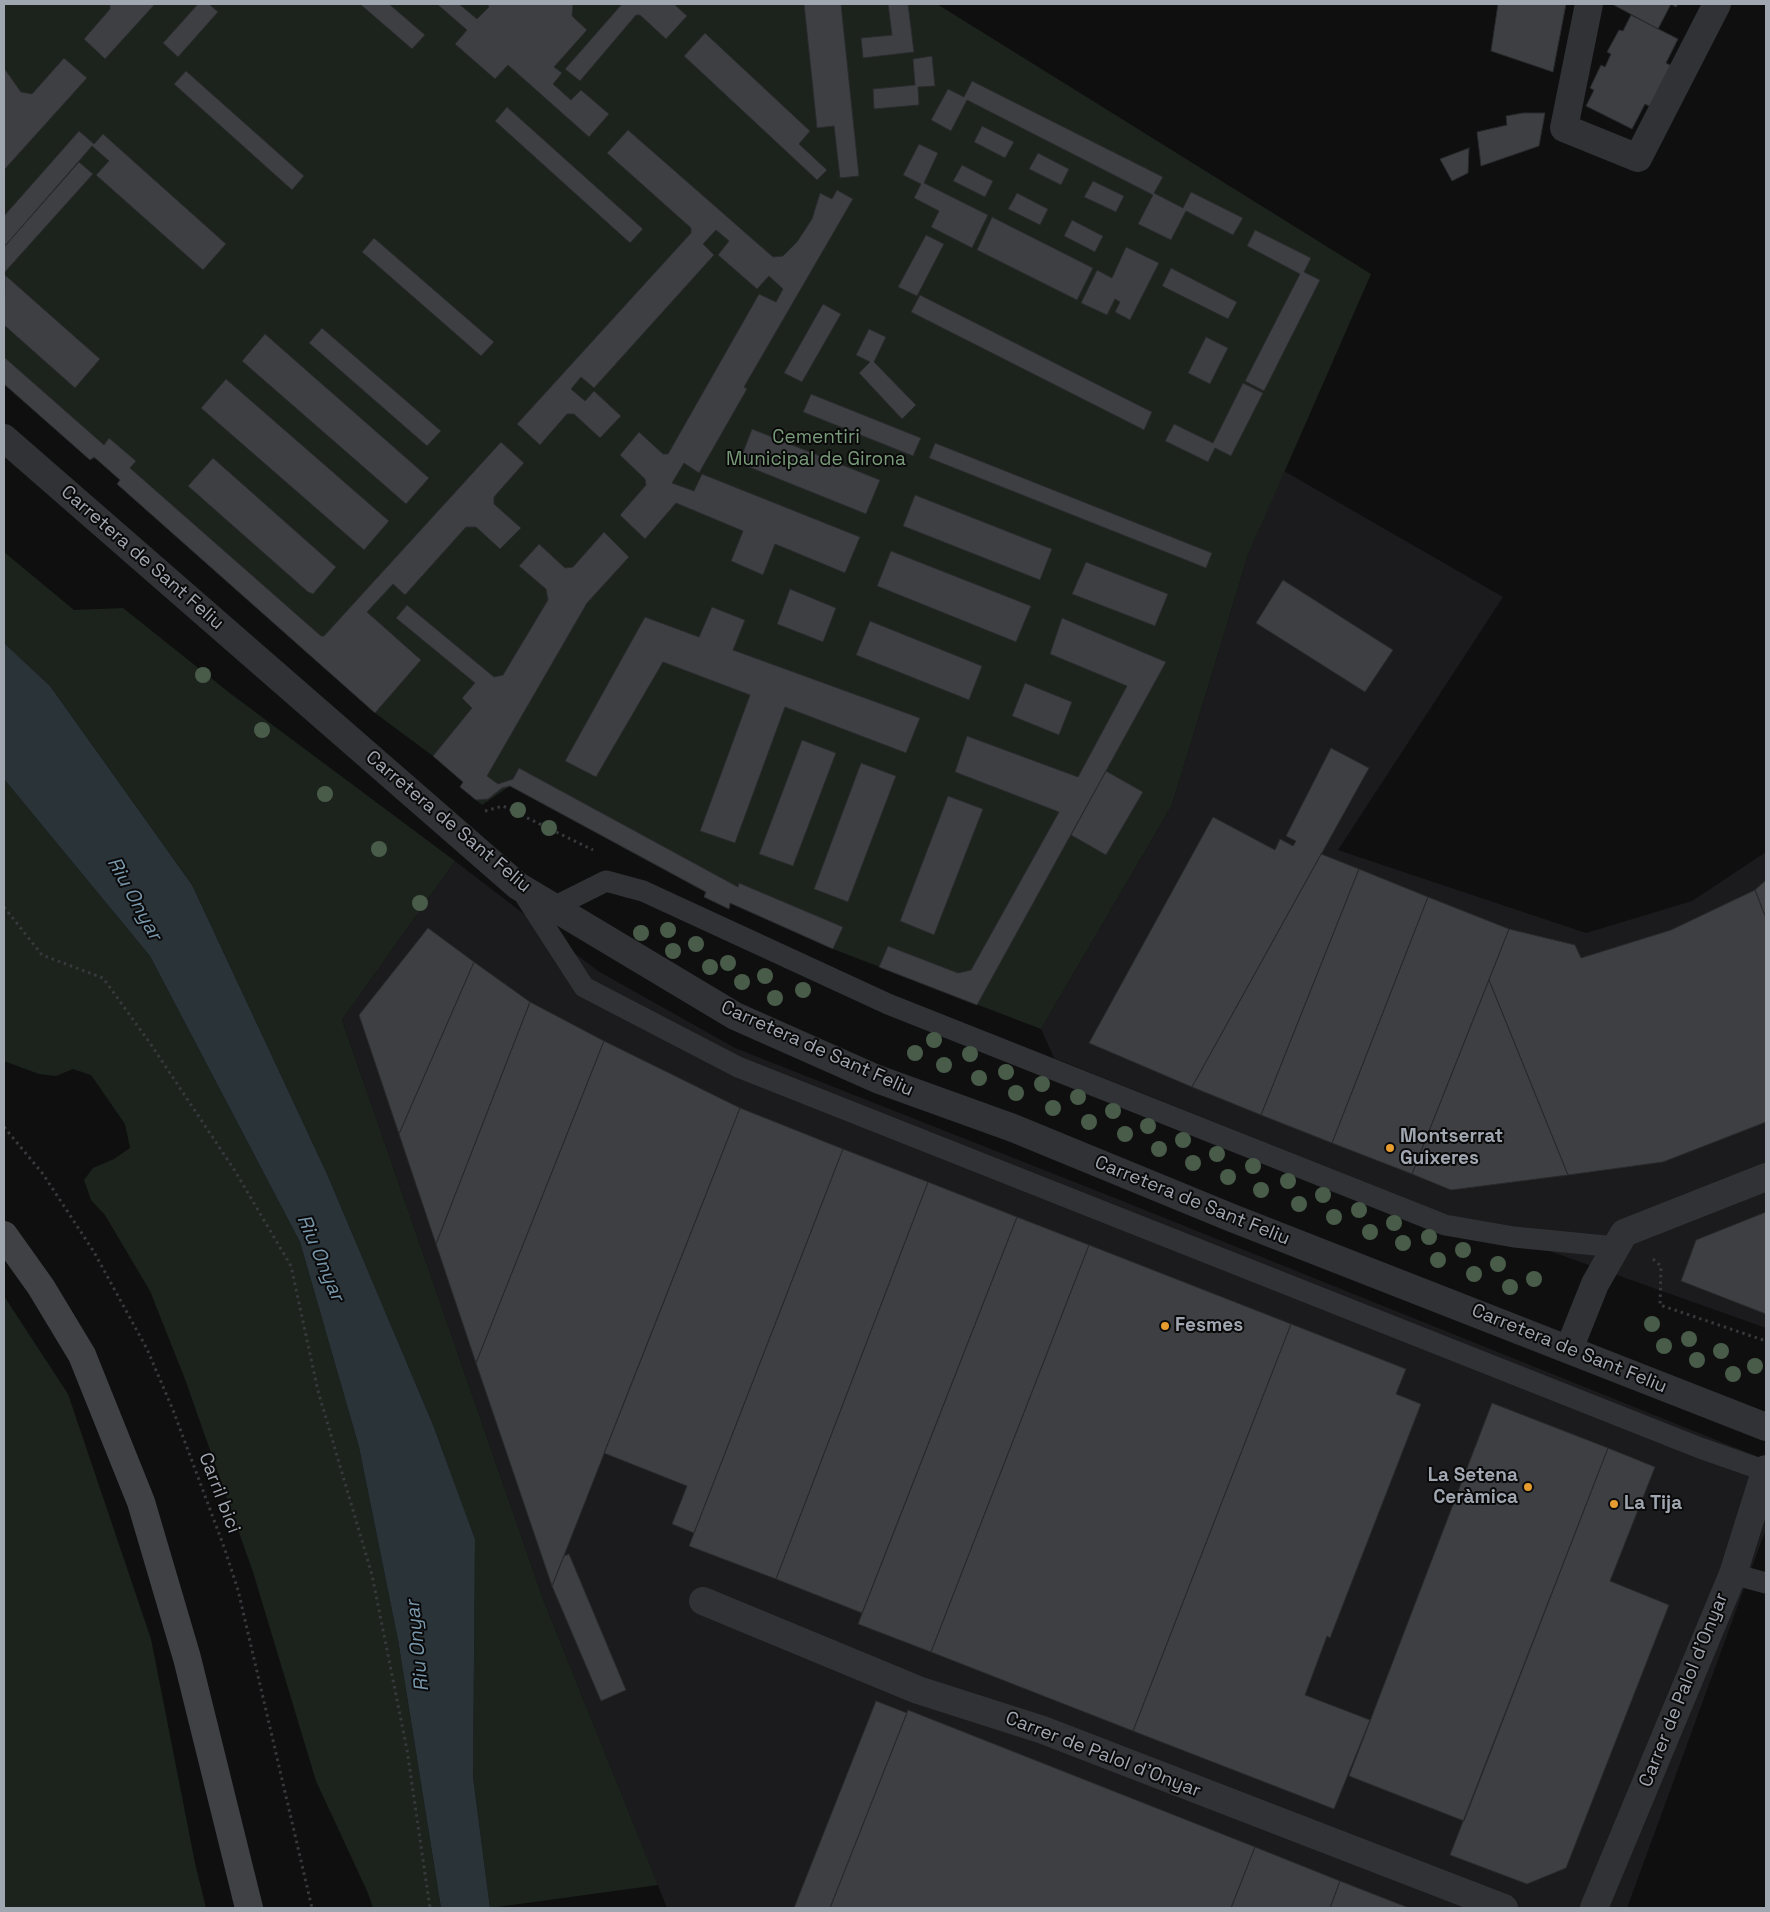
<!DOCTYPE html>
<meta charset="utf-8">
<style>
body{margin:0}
#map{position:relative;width:1770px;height:1912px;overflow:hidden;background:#0f0f10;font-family:"Space Grotesk",sans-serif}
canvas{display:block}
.frame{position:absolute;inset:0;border:5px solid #a1a7b1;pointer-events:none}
</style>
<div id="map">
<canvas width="1770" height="1912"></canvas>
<div class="frame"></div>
</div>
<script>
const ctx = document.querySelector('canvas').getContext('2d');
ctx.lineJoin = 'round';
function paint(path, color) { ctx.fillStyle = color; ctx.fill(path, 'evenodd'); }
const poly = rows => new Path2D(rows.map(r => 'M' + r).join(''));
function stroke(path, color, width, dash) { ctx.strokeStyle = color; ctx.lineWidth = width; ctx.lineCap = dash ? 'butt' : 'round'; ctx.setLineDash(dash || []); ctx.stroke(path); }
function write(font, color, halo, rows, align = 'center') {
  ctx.font = font + ' "Space Grotesk",sans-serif'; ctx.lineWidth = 4; ctx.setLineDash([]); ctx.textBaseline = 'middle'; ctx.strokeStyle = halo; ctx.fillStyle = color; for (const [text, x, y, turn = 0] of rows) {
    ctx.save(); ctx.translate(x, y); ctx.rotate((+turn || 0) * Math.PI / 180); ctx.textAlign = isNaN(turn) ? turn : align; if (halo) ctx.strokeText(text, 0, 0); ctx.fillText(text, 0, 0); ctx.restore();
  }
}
paint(poly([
 [1284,471,1503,597,1338,850,1586,933,1692,901,1766,852,1766,1328,1434,1210,1054,1058,1041,1029,1172,805,1248,555],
 [455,861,598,971,735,1048,1120,1200,1766,1460,1766,1529,1627,1908,667,1908,543,1599,342,1020]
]), '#1b1b1d');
paint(poly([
 [4,4,937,4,1371,274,1248,555,1172,805,1041,1029,833,949,731,903,729,909,704,897,705,892,510,786,482,805,460,787,463,782,433,756,375,713,117,484,120,480,96,458,90,460,4,384],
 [4,552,74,610,123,608,231,694,455,861,342,1020,543,1599,658,1885,490,1908,473,1777,475,1539,433,1425,327,1174,192,885,50,686,4,643],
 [4,779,150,956,300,1242,359,1447,398,1640,441,1908,373,1908,368,1893,316,1781,253,1572,185,1379,150,1291,105,1215,91,1200,84,1180,93,1168,114,1159,130,1148,125,1124,91,1075,73,1069,56,1076,39,1074,4,1061],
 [4,1296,68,1394,151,1639,195,1863,206,1908,4,1908]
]), '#1c231c');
paint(poly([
 [4,643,50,686,192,885,327,1174,433,1425,475,1539,473,1777,490,1908,441,1908,398,1640,359,1447,300,1242,150,956,4,779]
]), '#2a3338');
const building = poly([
 [110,4,155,4,105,59,84,39,110,9,110,4],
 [198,4,209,4,218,12,178,57,163,43,198,4],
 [360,4,389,4,425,35,412,49,360,4],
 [437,4,459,4,477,19,489,7,488,4,573,4,572,16,587,30,554,67,562,73,553,84,571,100,581,90,609,114,589,137,508,65,495,79,455,44,467,30,437,4],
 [622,4,674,4,687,16,666,39,640,15,636,15,580,81,565,69,622,4],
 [804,4,841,4,859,176,840,178,834,126,817,128,804,4],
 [888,4,908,4,914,52,863,58,861,38,892,35,888,4],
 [1498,4,1566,4,1553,72,1491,51,1498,4],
 [1612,4,1678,4,1676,7,1671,4,1658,29,1612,4],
 [1631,15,1678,39,1666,63,1672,66,1651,107,1645,104,1632,129,1586,106,1594,90,1590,88,1601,65,1605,67,1611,54,1607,52,1619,30,1623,31,1631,15],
 [705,33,810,131,799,144,827,170,817,180,684,56,705,33],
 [932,56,935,86,918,87,919,105,874,109,873,89,915,85,913,59,932,56],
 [64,58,87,78,4,170,4,68,21,92,32,94,64,58],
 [186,71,304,176,292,190,174,84,186,71],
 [972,81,1163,177,1154,193,1183,208,1191,192,1243,218,1233,235,1186,211,1171,240,1138,224,1153,195,967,100,951,131,931,120,948,89,964,97,972,81],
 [507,107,643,229,630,243,495,121,507,107],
 [1523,113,1545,113,1539,146,1481,166,1477,132,1507,125,1506,116,1523,113],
 [982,126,1014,142,1005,158,974,142,982,126],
 [628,130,773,257,783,256,797,242,812,219,820,193,832,199,837,190,853,199,744,387,747,389,699,473,684,463,672,483,694,491,702,474,860,537,845,573,775,544,763,575,731,561,743,531,676,503,645,539,620,515,646,485,645,479,620,455,639,432,663,454,668,454,759,294,776,302,783,289,769,276,757,289,718,255,729,241,716,230,703,244,714,255,594,388,581,377,571,389,585,401,594,391,621,416,600,438,574,414,567,414,540,445,517,424,691,233,691,228,607,153,628,130],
 [79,131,94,144,103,134,226,244,203,270,96,175,109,161,92,146,4,247,4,216,79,131],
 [919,144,938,153,924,183,988,215,972,248,931,227,939,211,914,198,921,184,903,175,919,144],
 [1469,148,1468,173,1452,181,1440,159,1469,148],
 [1038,153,1069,169,1061,185,1029,169,1038,153],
 [79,162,93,174,4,273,4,247,79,162],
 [962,165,993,181,985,197,953,181,962,165],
 [1093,181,1124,196,1116,212,1084,197,1093,181],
 [1017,193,1048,209,1040,225,1008,209,1017,193],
 [992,217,1093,268,1077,300,977,250,992,217],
 [1072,220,1103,236,1095,252,1064,236,1072,220],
 [1255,230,1311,258,1304,272,1320,280,1264,391,1245,381,1300,274,1247,246,1255,230],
 [926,235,944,244,917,296,898,287,926,235],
 [374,238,494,342,481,356,362,252,374,238],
 [1126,247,1159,263,1130,320,1115,312,1120,302,1115,299,1107,315,1081,303,1097,270,1112,278,1126,247],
 [1171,268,1237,302,1228,319,1162,286,1171,268],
 [5,275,100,359,75,388,4,325,5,275],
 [920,295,1152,412,1144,430,911,312,920,295],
 [823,304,841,314,802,382,784,373,823,304],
 [322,328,441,431,427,446,309,343,322,328],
 [869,329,886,337,874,362,916,405,902,419,859,373,870,362,856,355,869,329],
 [265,334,429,478,406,504,242,361,265,334],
 [1206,337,1228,348,1210,384,1188,373,1206,337],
 [4,357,104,445,109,438,136,461,130,468,321,636,324,636,501,442,524,463,494,497,494,504,521,528,500,549,476,527,466,527,405,595,393,584,367,612,421,660,375,713,117,484,120,480,94,457,90,460,4,384,4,357],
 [226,379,389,521,364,550,201,408,226,379],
 [1243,383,1263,393,1231,456,1215,448,1208,462,1165,441,1174,424,1213,443,1243,383],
 [811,394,921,438,913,456,803,412,811,394],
 [752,429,880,480,866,514,739,463,752,429],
 [935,443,1212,553,1206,568,929,458,935,443],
 [213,458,336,567,313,594,308,592,188,486,213,458],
 [915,495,1052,549,1040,580,903,526,915,495],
 [604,532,629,557,587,603,487,776,498,784,513,779,519,768,738,887,739,883,843,927,833,949,730,903,729,909,704,897,706,892,510,786,502,788,488,799,476,800,460,787,463,782,433,756,472,708,462,698,475,683,396,618,407,605,494,677,503,675,548,600,546,589,519,566,539,544,565,568,573,567,604,532],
 [891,551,1031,606,1016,642,877,586,891,551],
 [1086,562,1168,594,1155,626,1072,594,1086,562],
 [1283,580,1393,650,1365,692,1256,623,1283,580],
 [790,589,836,608,823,642,777,624,790,589],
 [712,607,745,620,733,650,920,718,906,753,785,707,735,843,700,831,750,695,663,662,596,777,565,761,645,617,699,637,712,607],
 [1062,618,1166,662,977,1005,879,967,888,946,958,973,971,970,1059,812,955,772,967,736,1078,777,1127,686,1050,654,1062,618],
 [870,621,982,666,969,700,856,655,870,621],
 [1025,683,1072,702,1059,735,1012,716,1025,683],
 [802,740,836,753,793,866,759,854,802,740],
 [1331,748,1369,768,1192,1087,1089,1043,1213,817,1275,850,1280,839,1293,846,1296,841,1286,836,1331,748],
 [861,763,896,776,848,902,814,889,861,763],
 [1106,771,1143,792,1106,855,1071,835,1106,771],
 [948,796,983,809,934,935,900,921,948,796],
 [1321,854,1359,869,1261,1115,1192,1087,1321,854],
 [1359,869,1428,897,1332,1143,1261,1115,1359,869],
 [1766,880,1766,918,1755,890,1766,880],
 [1755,890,1766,918,1766,1122,1663,1162,1568,1175,1489,980,1509,929,1575,945,1581,958,1671,930,1755,890],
 [1428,897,1509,929,1412,1174,1332,1143,1428,897],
 [428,928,474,962,399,1134,359,1015,428,928],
 [474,962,530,1002,436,1244,399,1134,474,962],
 [1489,980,1568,1175,1451,1190,1412,1174,1489,980],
 [530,1002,604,1041,476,1363,436,1244,530,1002],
 [604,1041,740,1108,552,1586,476,1363,604,1041],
 [740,1108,843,1149,694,1533,672,1524,687,1486,604,1453,740,1108],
 [843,1149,928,1182,776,1579,689,1546,843,1149],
 [928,1182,1017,1217,862,1613,776,1579,928,1182],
 [1766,1212,1766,1314,1681,1281,1696,1240,1766,1212],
 [1017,1217,1089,1245,931,1652,858,1624,1017,1217],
 [1089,1245,1291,1324,1133,1731,931,1652,1089,1245],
 [1291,1324,1406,1369,1396,1394,1421,1404,1330,1638,1327,1636,1305,1695,1370,1720,1334,1809,1133,1731,1291,1324],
 [1492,1403,1608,1448,1464,1821,1349,1776,1492,1403],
 [1608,1448,1655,1467,1610,1581,1669,1605,1566,1868,1527,1884,1450,1855,1608,1448],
 [569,1554,626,1690,601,1701,552,1586,564,1556,569,1554],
 [876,1701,907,1713,830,1908,794,1908,876,1701],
 [908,1710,1255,1847,1231,1908,830,1908,908,1710],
 [1255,1847,1340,1881,1330,1908,1231,1908,1255,1847],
 [1340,1881,1409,1908,1330,1908,1340,1881]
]);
paint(building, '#3e3f43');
stroke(building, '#292a2c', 1);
stroke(poly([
 [485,811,503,806,593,850],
 [4,907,42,955,103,978,150,1043,235,1171,291,1266,318,1391,372,1575,407,1750,430,1908],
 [4,1127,43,1174,94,1252,147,1349,173,1410,224,1547,238,1590,312,1908],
 [1653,1259,1661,1266,1660,1305,1766,1341]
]), '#37393c', 3, [2.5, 4]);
stroke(poly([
 [520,888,584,987,738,1067,1700,1448,1766,1471],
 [554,907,606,881,643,891,888,1004,1445,1225,1514,1237,1616,1247],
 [1733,1574,1766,1583]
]), '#303235', 21);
stroke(poly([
 [1589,4,1564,128,1638,158,1717,4],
 [4,438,518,886,735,1016,877,1079,1013,1128,1232,1218,1766,1427],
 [1569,1349,1595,1284,1624,1233,1766,1177],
 [703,1601,918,1690,1043,1730,1504,1908],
 [1594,1908,1733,1574,1766,1469]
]), '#303235', 28);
stroke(poly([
 [4,1235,41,1287,82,1355,141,1502,187,1658,249,1908]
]), '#3f4145', 28);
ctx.fillStyle = '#495c4a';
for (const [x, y] of [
 [203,675],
 [262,730],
 [325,794],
 [518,810],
 [549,828],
 [379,849],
 [420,903],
 [668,930],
 [641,933],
 [696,944],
 [673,951],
 [728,963],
 [710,967],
 [765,976],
 [742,982],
 [803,990],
 [775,998],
 [934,1040],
 [915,1053],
 [970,1054],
 [944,1065],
 [1006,1072],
 [979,1078],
 [1042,1084],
 [1016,1093],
 [1078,1097],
 [1053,1108],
 [1113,1111],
 [1089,1122],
 [1148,1126],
 [1125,1134],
 [1183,1140],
 [1159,1149],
 [1217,1154],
 [1193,1163],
 [1253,1166],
 [1228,1177],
 [1288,1181],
 [1261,1190],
 [1323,1195],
 [1299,1204],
 [1359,1210],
 [1334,1217],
 [1394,1223],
 [1370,1232],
 [1429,1237],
 [1403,1243],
 [1463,1250],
 [1438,1260],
 [1498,1264],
 [1474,1274],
 [1534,1279],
 [1510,1287],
 [1652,1324],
 [1689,1339],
 [1664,1346],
 [1721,1351],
 [1697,1360],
 [1755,1366],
 [1733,1374]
]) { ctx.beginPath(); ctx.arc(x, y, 8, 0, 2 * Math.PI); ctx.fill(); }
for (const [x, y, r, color] of [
 [1390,1148,5,"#e79c30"],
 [1165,1326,5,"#e79c30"],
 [1528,1487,5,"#e79c30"],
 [1614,1504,5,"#e79c30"]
]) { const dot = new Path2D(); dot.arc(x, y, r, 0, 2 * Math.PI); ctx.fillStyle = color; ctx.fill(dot); stroke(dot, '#0a0a0b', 2); }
write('19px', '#799b79', '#0a0a0b', [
 ["Cementiri",816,438],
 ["Municipal de Girona",816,460]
]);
write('19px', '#a1a7b1', '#0a0a0b', [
 ["Carretera de Sant Feliu",142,558,41],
 ["Carretera de Sant Feliu",448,822,40],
 ["Carretera de Sant Feliu",817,1049,24],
 ["Carretera de Sant Feliu",1192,1201,22],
 ["Carretera de Sant Feliu",1569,1349,22],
 ["Carril bici",219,1493,69],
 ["Carrer de Palol d'Onyar",1684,1690,-68],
 ["Carrer de Palol d'Onyar",1103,1755,21]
]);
write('bold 19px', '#a1a7b1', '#0a0a0b', [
 ["Montserrat",1400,1137],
 ["Guixeres",1400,1159],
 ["Fesmes",1175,1326],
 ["La Setena",1518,1476,"right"],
 ["Ceràmica",1518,1498,"right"],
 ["La Tija",1624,1504]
], 'left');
write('italic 20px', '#7997ab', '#0a0a0b', [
 ["Riu Onyar",134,899,61],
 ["Riu Onyar",320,1258,67],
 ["Riu Onyar",418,1646,-96]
]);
</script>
